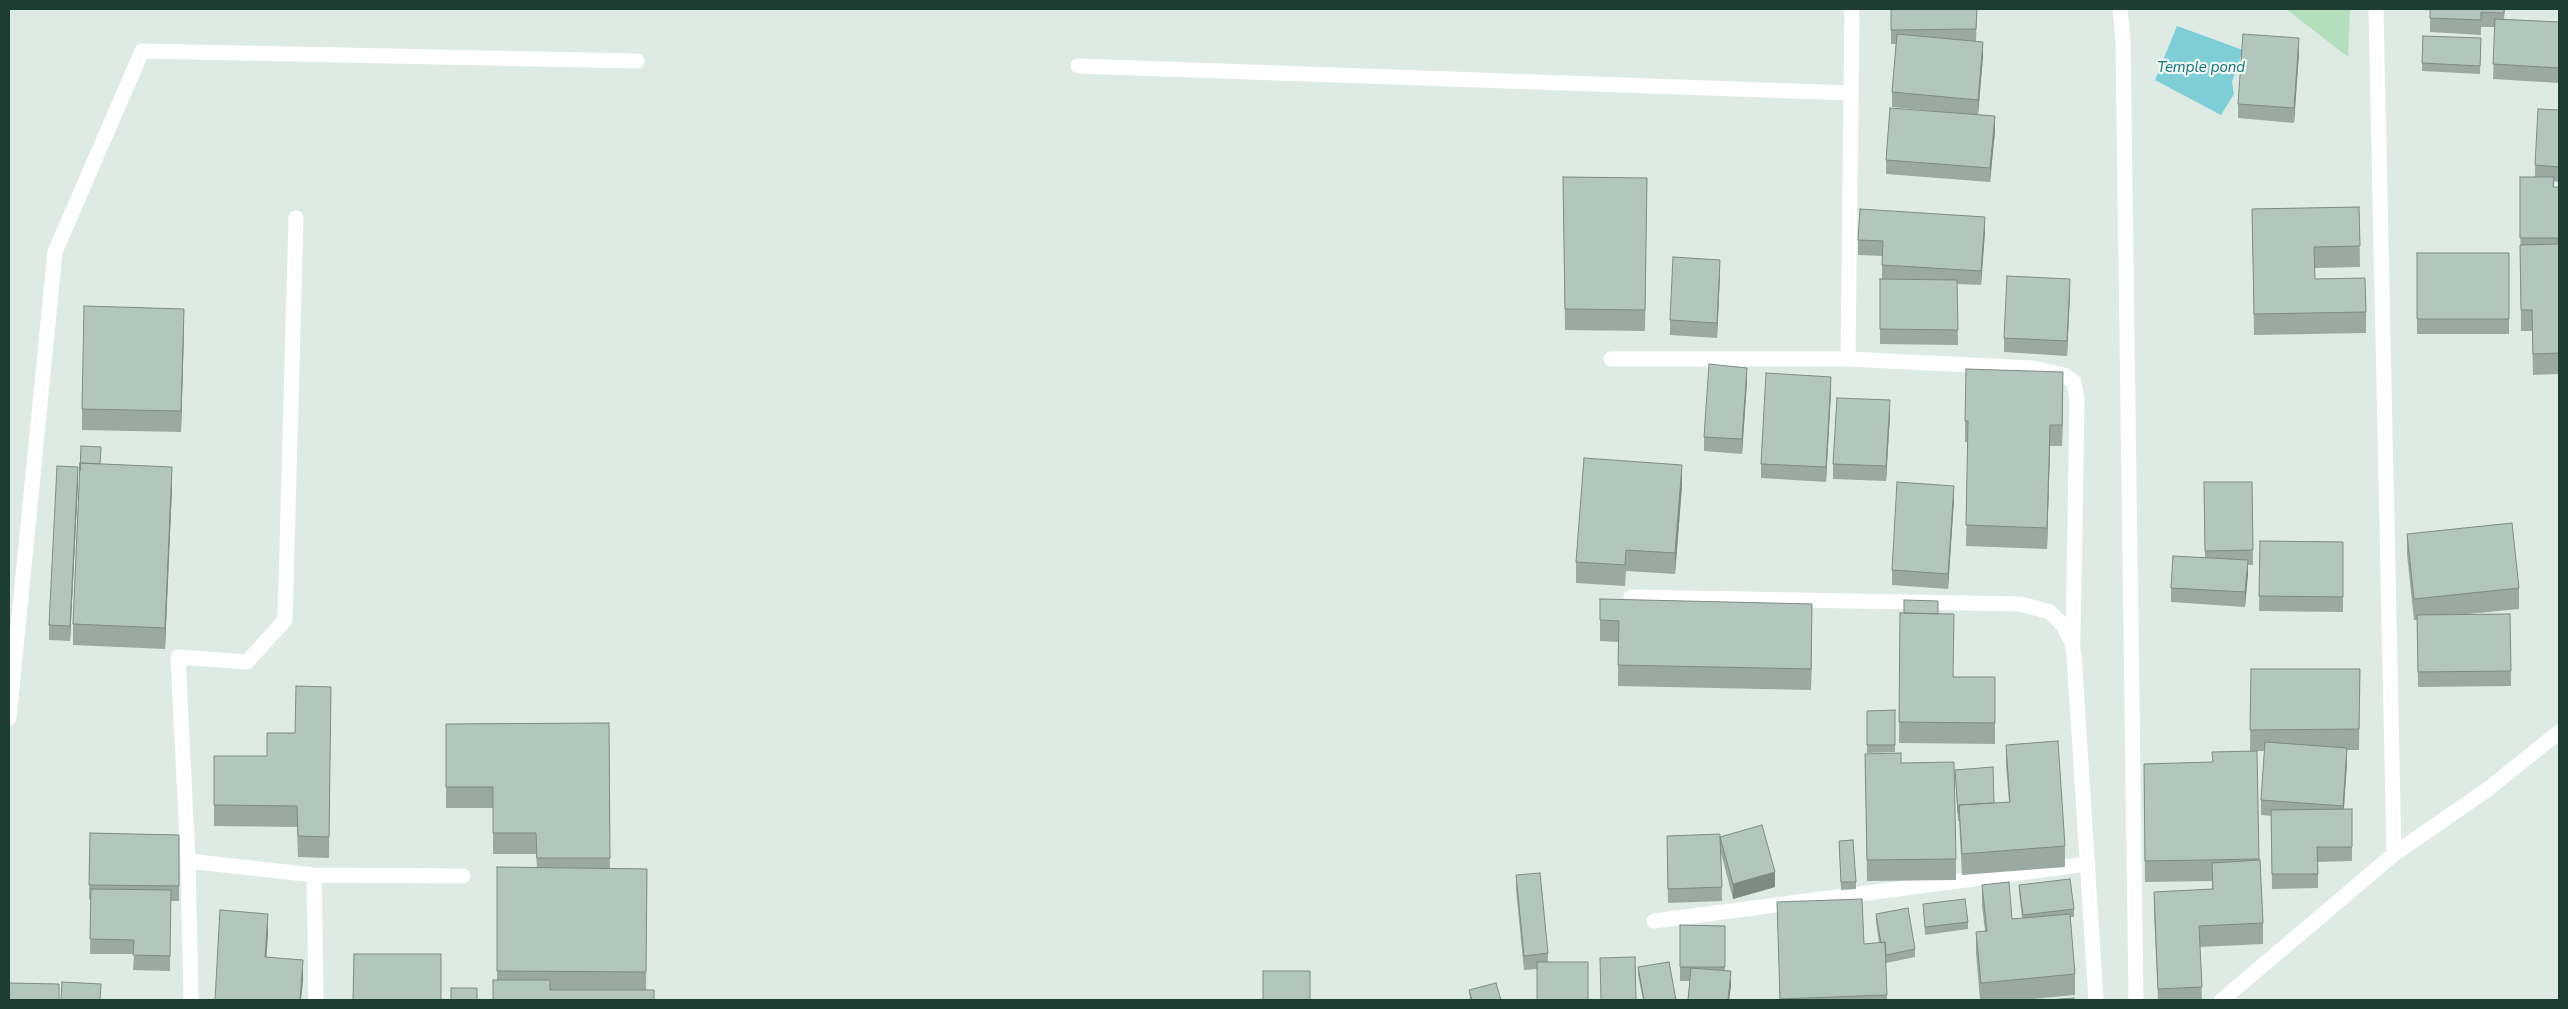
<!DOCTYPE html>
<style>
body{margin:0}
#map{position:relative;width:2568px;height:1009px;overflow:hidden;background:#ddebe4;font-family:"Nunito Sans",sans-serif}
canvas{display:block}
.frame{position:absolute;inset:0;border:10px solid #1d3c32;pointer-events:none}
</style>
<div id="map">
<canvas width="2568" height="1009"></canvas>
<div class="frame"></div>
</div>
<script>
const ctx = document.querySelector('canvas').getContext('2d');
ctx.lineJoin = 'round';
function paint(path, color) { ctx.fillStyle = color; ctx.fill(path, 'evenodd'); }
const poly = rows => new Path2D(rows.map(r => 'M' + r).join(''));
function stroke(path, color, width, dash) { ctx.strokeStyle = color; ctx.lineWidth = width; ctx.lineCap = dash ? 'butt' : 'round'; ctx.setLineDash(dash || []); ctx.stroke(path); }
function write(font, color, halo, rows, align = 'center') {
  ctx.font = font + ' "Nunito Sans",sans-serif'; ctx.lineWidth = 4.5; ctx.setLineDash([]); ctx.textBaseline = 'middle'; ctx.strokeStyle = halo; ctx.fillStyle = color; for (const [text, x, y, turn = 0] of rows) {
    ctx.save(); ctx.translate(x, y); ctx.rotate((+turn || 0) * Math.PI / 180); ctx.textAlign = isNaN(turn) ? turn : align; if (halo) ctx.strokeText(text, 0, 0); ctx.fillText(text, 0, 0); ctx.restore();
  }
}
paint(poly([
 [2286,9,2350,9,2348,57]
]), '#b3dfbd');
paint(poly([
 [2177,26,2243,50,2232,82,2234,94,2221,115,2155,80]
]), '#7eced7');
stroke(poly([
 [2120,9,2123,40,2136,1000],
 [1078,66,1851,93],
 [1611,359,1848,359,2033,368,2064,375,2074,382,2077,400,2073,642],
 [1848,359,1852,9],
 [1631,597,2021,604,2050,612,2063,625,2072,643,2074,655,2096,1000],
 [9,718,55,252,142,51,637,61],
 [2394,854,2488,789,2559,732],
 [188,861,314,875,463,876],
 [314,875,316,1000],
 [1654,921,2088,864],
 [191,1000,188,861,178,657,247,662,285,620,296,218],
 [2222,1000,2394,854,2376,9]
]), '#fff', 15);
paint(poly([
 [1891,9,1977,9,1976,41,1983,56,1978,115,1995,131,1990,182,1886,174,1886,160,1953,113,1892,107,1892,92,1896,44,1891,44],
 [2505,9,2504,19,2559,22,2559,83,2493,79,2495,27,2481,27,2481,35,2430,32,2430,18],
 [2423,36,2481,46,2480,74,2422,71],
 [2299,53,2294,123,2238,118,2238,104],
 [2559,110,2559,182,2554,181,2554,187,2559,187,2559,374,2533,375,2532,331,2521,331,2520,177,2535,177,2535,165],
 [1563,177,1647,178,1645,331,1565,330],
 [2359,207,2360,267,2315,268,2315,279,2366,312,2366,333,2254,335,2252,209],
 [1985,232,1981,285,1957,284,1958,345,1880,344,1880,279,1882,279,1882,256,1858,255,1858,240],
 [2417,253,2509,253,2509,334,2417,334],
 [1720,274,1717,338,1670,335,1670,320],
 [2070,294,2067,356,2004,352,2004,338],
 [184,330,181,432,82,430,82,409],
 [1747,382,1742,454,1704,451,1704,437],
 [1831,392,1826,482,1761,478,1761,464],
 [2063,393,2062,446,2050,446,2047,549,1966,546,1968,442,1965,442,1965,421],
 [1890,415,1886,481,1833,479,1833,464],
 [101,455,100,464,172,488,165,649,73,645,73,624],
 [78,482,70,641,49,640,49,625],
 [2204,482,2252,482,2253,565,2248,565,2245,607,2171,602,2171,588,2205,558],
 [1682,486,1675,574,1626,571,1625,586,1576,583,1576,562],
 [1954,500,1948,589,1892,585,1892,570],
 [2407,534,2519,588,2519,609,2468,614,2510,614,2511,686,2418,687,2417,620,2414,620,2407,555],
 [2260,541,2343,542,2343,612,2259,611],
 [1600,599,1812,625,1811,690,1618,686,1618,642,1600,641],
 [1900,613,1938,614,1953,677,1995,677,1995,744,1899,743],
 [2251,669,2360,669,2359,750,2347,750,2347,762,2344,809,2352,809,2352,861,2318,862,2318,888,2272,889,2271,816,2261,815,2261,800,2265,751,2257,751,2259,860,2263,923,2263,944,2200,947,2202,1000,2158,1000,2154,913,2154,892,2212,889,2212,881,2145,882,2144,785,2250,751],
 [331,687,329,858,298,857,297,827,214,826,214,756,267,756,295,733],
 [1895,710,1895,752,1867,753,1867,711],
 [609,723,610,868,647,869,646,990,493,1000,497,980,497,867,537,867,536,854,493,854,493,808,446,808,446,724],
 [2006,745,2065,846,2065,867,1962,875,1959,821,1958,821,1955,770,1994,803,2009,802,2006,766],
 [1865,754,1901,763,1956,859,1956,880,1867,881],
 [90,833,179,835,179,901,171,901,170,971,133,970,134,954,90,954,91,900,89,899],
 [1720,837,1775,887,1733,899,1721,853,1722,901,1668,903,1667,851],
 [1839,841,1856,882,1856,889,1841,890],
 [1516,875,1548,953,1548,962,1537,969,1524,970,1516,890],
 [1982,885,2012,919,2022,918,2019,892,2019,885,2074,909,2074,917,2070,917,2075,974,2075,995,2023,1000,1980,1000,1976,953,1976,932,1985,931,1982,906],
 [1777,902,1864,944,1879,943,1876,922,1876,914,1915,949,1915,957,1886,963,1887,1000,1780,1000],
 [1923,904,1968,922,1968,929,1925,935],
 [1680,925,1725,926,1725,971,1731,986,1729,1000,1688,1000,1690,981,1680,981],
 [1638,967,1676,1000,1643,1000,1638,975],
 [1469,990,1501,1000,1470,1000]
]), '#9aaaa3');
paint(poly([
 [2299,38,2299,53,2294,123,2294,108],
 [1983,42,1983,56,1978,115,1978,100],
 [1995,116,1995,131,1990,182,1990,168],
 [1985,217,1985,232,1981,285,1981,271],
 [1720,260,1720,274,1717,338,1717,323],
 [2070,279,2070,294,2067,356,2067,341],
 [184,309,184,330,181,432,181,411],
 [1747,368,1747,382,1742,454,1742,439],
 [2063,372,2063,393,2062,446,2062,425],
 [1831,377,1831,392,1826,482,1826,467],
 [1890,400,1890,415,1886,481,1886,466],
 [2050,425,2050,446,2047,549,2047,528],
 [1682,465,1682,486,1675,574,1675,553],
 [78,467,78,482,70,641,70,626],
 [172,467,172,488,165,649,165,628],
 [1954,486,1954,500,1948,589,1948,574],
 [2248,560,2248,575,2245,607,2245,592],
 [1812,604,1812,625,1811,690,1811,669],
 [2347,748,2347,762,2343,821,2343,806],
 [1775,872,1775,887,1733,899,1733,884],
 [268,914,268,935,265,978,265,957],
 [303,960,303,981,301,1000,300,1000],
 [1731,971,1731,986,1729,1000,1728,1000]
]), '#7d8b84');
const building = poly([
 [1891,9,1977,9,1976,29,1891,30,1891,9],
 [2430,9,2504,9,2504,13,2481,12,2481,20,2430,18,2430,9],
 [2495,19,2559,22,2559,68,2493,64,2495,19],
 [1897,34,1983,42,1978,100,1892,92,1897,34],
 [2243,34,2299,38,2294,108,2238,104,2243,34],
 [2423,36,2481,38,2480,66,2422,63,2423,36],
 [1890,108,1995,116,1990,168,1886,160,1890,108],
 [2538,109,2559,110,2559,167,2535,165,2538,109],
 [1563,177,1647,178,1645,310,1565,309,1563,177],
 [2520,177,2554,177,2553,187,2559,187,2559,238,2520,238,2520,177],
 [2359,207,2360,246,2314,247,2315,279,2365,278,2366,312,2254,314,2252,209,2359,207],
 [1860,209,1985,217,1981,271,1882,265,1883,241,1858,240,1860,209],
 [2559,244,2559,353,2533,354,2532,310,2521,310,2520,245,2559,244],
 [2417,253,2509,253,2509,319,2417,319,2417,253],
 [1673,257,1720,260,1717,323,1670,320,1673,257],
 [2007,276,2070,279,2067,341,2004,338,2007,276],
 [1880,279,1957,280,1958,330,1880,329,1880,279],
 [84,306,184,309,181,411,82,409,84,306],
 [1709,364,1747,368,1742,439,1704,437,1709,364],
 [1966,369,2063,372,2062,425,2050,425,2047,528,1966,525,1968,421,1965,421,1966,369],
 [1766,373,1831,377,1826,467,1761,464,1766,373],
 [1837,398,1890,400,1886,466,1833,464,1837,398],
 [81,446,101,447,100,464,80,463,80,471,81,446],
 [1584,458,1682,465,1675,553,1626,550,1625,565,1576,562,1584,458],
 [80,463,172,467,165,628,73,624,80,463],
 [57,466,78,467,70,626,49,625,57,466],
 [1897,482,1954,486,1948,574,1892,570,1897,482],
 [2204,482,2252,482,2253,550,2205,551,2204,482],
 [2512,523,2519,588,2414,599,2407,534,2512,523],
 [2260,541,2343,542,2343,597,2259,596,2260,541],
 [2173,556,2248,560,2245,592,2171,588,2173,556],
 [1600,599,1812,604,1811,669,1618,665,1619,621,1600,620,1600,599],
 [1904,600,1938,601,1938,614,1904,613,1904,600],
 [1900,613,1954,614,1953,677,1995,677,1995,723,1899,722,1900,613],
 [2510,614,2511,671,2418,672,2417,615,2510,614],
 [2251,669,2360,669,2359,729,2250,730,2251,669],
 [296,686,331,687,329,837,298,836,297,806,214,805,214,756,267,756,267,733,295,733,296,686],
 [1895,710,1895,745,1867,745,1867,711,1895,710],
 [609,723,610,858,537,858,536,833,493,833,493,787,446,787,446,724,609,723],
 [2058,741,2065,846,1962,854,1959,805,2010,802,2006,745,2058,741],
 [2265,742,2347,748,2343,806,2261,800,2265,742],
 [2257,751,2259,859,2145,861,2144,764,2213,762,2212,752,2257,751],
 [1901,753,1901,763,1954,762,1956,859,1867,860,1865,754,1901,753],
 [1993,767,1994,803,1959,805,1959,813,1958,813,1955,770,1993,767],
 [2352,809,2352,847,2317,847,2318,874,2272,874,2271,810,2352,809],
 [1762,825,1775,872,1733,884,1720,837,1722,887,1668,889,1667,836,1720,834,1720,837,1762,825],
 [90,833,179,835,179,886,89,885,90,833],
 [1853,840,1856,882,1841,882,1839,841,1853,840],
 [2260,860,2263,923,2199,926,2202,987,2158,989,2154,892,2213,889,2212,863,2260,860],
 [497,867,647,869,646,972,497,971,497,867],
 [1540,873,1548,953,1524,956,1516,875,1540,873],
 [2070,879,2074,909,2023,915,2019,885,2070,879],
 [2009,882,2012,919,2070,914,2075,974,1981,983,1976,932,1987,931,1982,885,2009,882],
 [91,889,171,890,170,956,133,955,134,940,90,939,91,889],
 [1862,899,1864,944,1885,942,1887,995,1780,999,1777,902,1862,899],
 [1965,899,1968,922,1925,927,1923,904,1965,899],
 [1908,908,1915,949,1886,955,1885,942,1881,943,1876,914,1908,908],
 [220,910,268,914,265,957,303,960,300,1000,215,1000,220,910],
 [1680,925,1725,926,1725,967,1680,967,1680,925],
 [354,954,441,954,441,1000,353,1000,354,954],
 [1635,957,1636,1000,1601,1000,1600,958,1635,957],
 [1537,962,1588,962,1588,1000,1537,1000,1537,962],
 [1669,962,1676,1000,1644,1000,1638,967,1669,962],
 [1691,968,1731,971,1728,1000,1688,1000,1691,968],
 [1263,971,1310,971,1310,1000,1263,1000,1263,971],
 [493,980,550,980,550,990,654,990,654,1000,493,1000,493,980],
 [62,982,101,984,100,1000,61,1000,62,982],
 [9,983,59,984,59,1000,9,1000,9,983],
 [1496,983,1501,1000,1472,1000,1469,990,1496,983],
 [451,988,477,988,477,1000,451,1000,451,988],
 [2074,998,2074,1000,2047,1000,2074,998]
]);
paint(building, '#b3c6bd');
stroke(building, '#7d8b84', 1);
write('italic 15px', '#12717e', '#eef8f2', [
 ["Temple pond",2201,68]
]);
</script>
